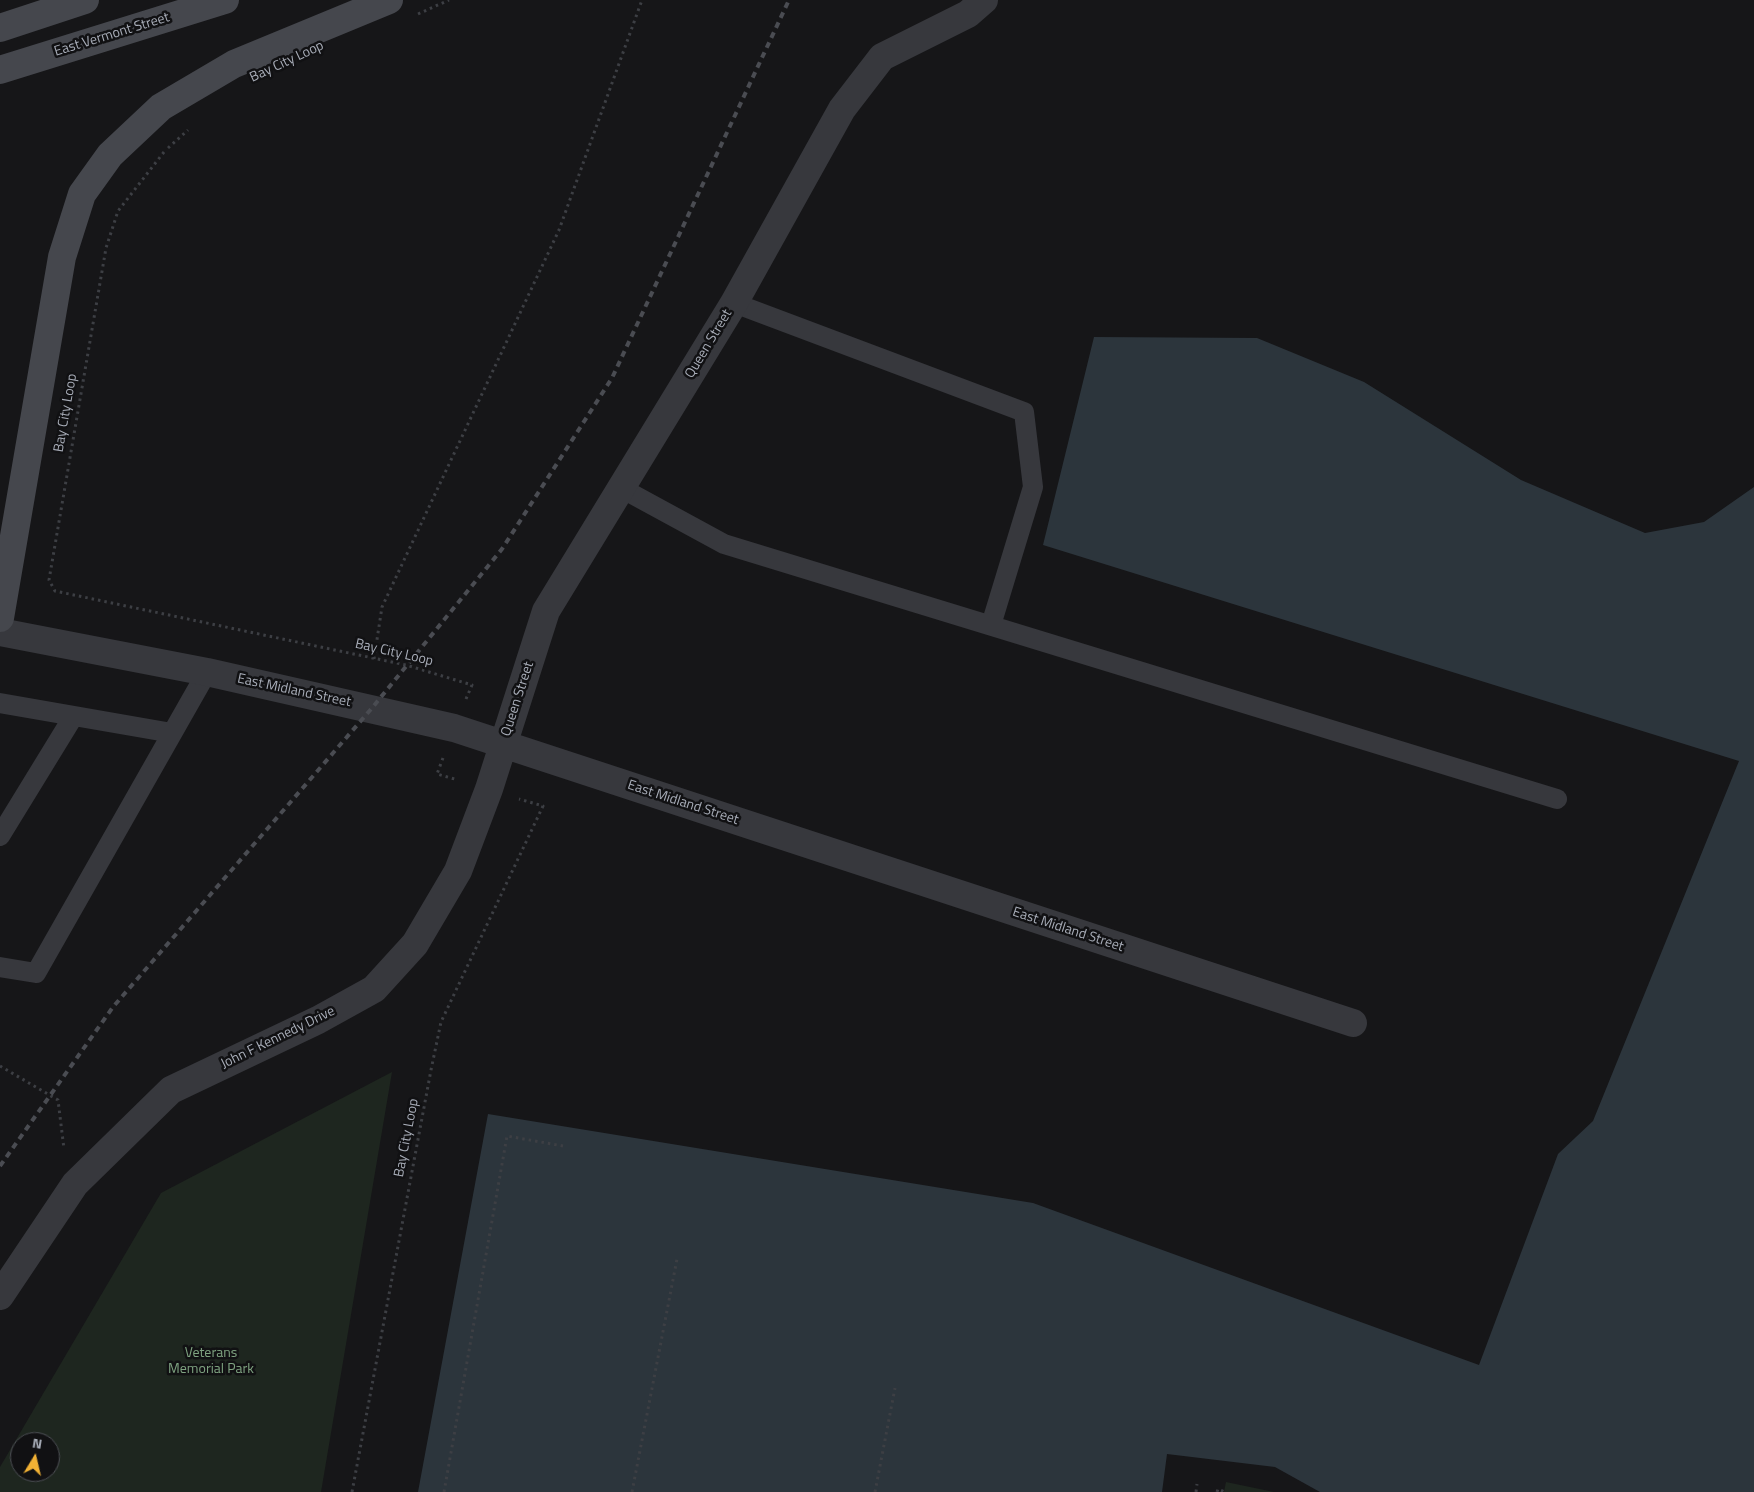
<!DOCTYPE html>
<style>
body{margin:0}
#map{position:relative;width:1754px;height:1492px;overflow:hidden;background:#161618;font-family:"Titillium Web",sans-serif}
canvas{display:block}
.north{position:absolute;left:10px;top:1432px;width:50px;height:50px;box-sizing:border-box;background:#111113;border:1px solid #4d4f55;border-radius:50%;rotate:9deg;font-size:14px;font-weight:700;line-height:20px;text-align:center;color:#a8adb8}
.north::after{content:'';display:block;margin:auto;width:18px;height:22px;background:#f2b134;clip-path:polygon(50% 0,100% 100%,50% 72%,0 100%)}
</style>
<div id="map">
<canvas width="1754" height="1492"></canvas>
<div class="north">N</div>
</div>
<script>
const ctx = document.querySelector('canvas').getContext('2d');
ctx.lineJoin = 'round';
function paint(path, color) { ctx.fillStyle = color; ctx.fill(path, 'evenodd'); }
const poly = rows => new Path2D(rows.map(r => 'M' + r).join(''));
function stroke(path, color, width, dash) { ctx.strokeStyle = color; ctx.lineWidth = width; ctx.lineCap = dash ? 'butt' : 'round'; ctx.setLineDash(dash || []); ctx.stroke(path); }
function write(font, color, halo, rows, align = 'center') {
  ctx.font = font + ' "Titillium Web",sans-serif'; ctx.lineWidth = 5; ctx.setLineDash([]); ctx.textBaseline = 'middle'; ctx.strokeStyle = halo; ctx.fillStyle = color; for (const [text, x, y, turn = 0] of rows) {
    ctx.save(); ctx.translate(x, y); ctx.rotate((+turn || 0) * Math.PI / 180); ctx.textAlign = isNaN(turn) ? turn : align; if (halo) ctx.strokeText(text, 0, 0); ctx.fillText(text, 0, 0); ctx.restore();
  }
}
paint(poly([
 [392,1072,321,1492,0,1492,0,1467,161,1193],
 [20,1442,50,1442,50,1472,20,1472],
 [1226,1482,1274,1492,1224,1492]
]), '#1e261f');
paint(poly([
 [1094,337,1257,338,1364,382,1521,480,1645,533,1704,522,1754,487,1754,1492,1320,1492,1275,1467,1167,1454,1162,1492,418,1492,488,1114,1033,1203,1479,1365,1558,1154,1593,1121,1739,761,1043,545]
]), '#2c353c');
stroke(poly([
 [418,14,449,0],
 [168,148,188,130],
 [164,152,118,211,106,248,49,580,55,591,406,665,472,685,466,699],
 [374,659,382,607,559,230,642,0],
 [443,758,437,774,458,780],
 [0,1066,58,1100,64,1149],
 [352,1492,431,1070,441,1022,543,806,519,799],
 [444,1492,507,1136,563,1146],
 [632,1492,677,1259],
 [875,1492,895,1388],
 [1196,1492,1197,1484],
 [1217,1492,1218,1489,1225,1492]
]), '#3d3f44', 3, [2.5, 4]);
stroke(poly([
 [734,303,1024,412,1033,487,991,625],
 [621,488,724,544,1557,799],
 [0,703,172,733],
 [0,836,73,717],
 [0,967,36,973,207,672]
]), '#37383d', 20);
stroke(poly([
 [0,632,207,672,454,728,1353,1023],
 [0,1296,75,1184,171,1090,318,1020,374,989,415,944,458,871,489,789,546,611,734,303,842,109,882,57,968,14,984,0]
]), '#37383d', 28);
stroke(poly([
 [0,28,85,0],
 [0,70,225,0],
 [0,618,62,257,82,194,110,155,161,107,234,64,389,0]
]), '#45474d', 28);
stroke(poly([
 [0,1166,113,1007,372,708,502,549,612,378,789,0]
]), '#4a4c52', 4, [6, 5]);
write('14px', '#a8adb8', '#111113', [
 ["East Vermont Street",112,35,-17],
 ["Bay City Loop",287,62,-25],
 ["Queen Street",709,344,-59],
 ["Bay City Loop",66,413,-80],
 ["Bay City Loop",394,653,13],
 ["East Midland Street",294,691,12],
 ["Queen Street",518,699,-72],
 ["East Midland Street",683,803,18],
 ["East Midland Street",1068,930,18],
 ["John F Kennedy Drive",278,1038,-26],
 ["Bay City Loop",407,1138,-79]
]);
write('14px', '#7fa381', '#111113', [
 ["Veterans",211,1354],
 ["Memorial Park",211,1370]
]);
</script>
